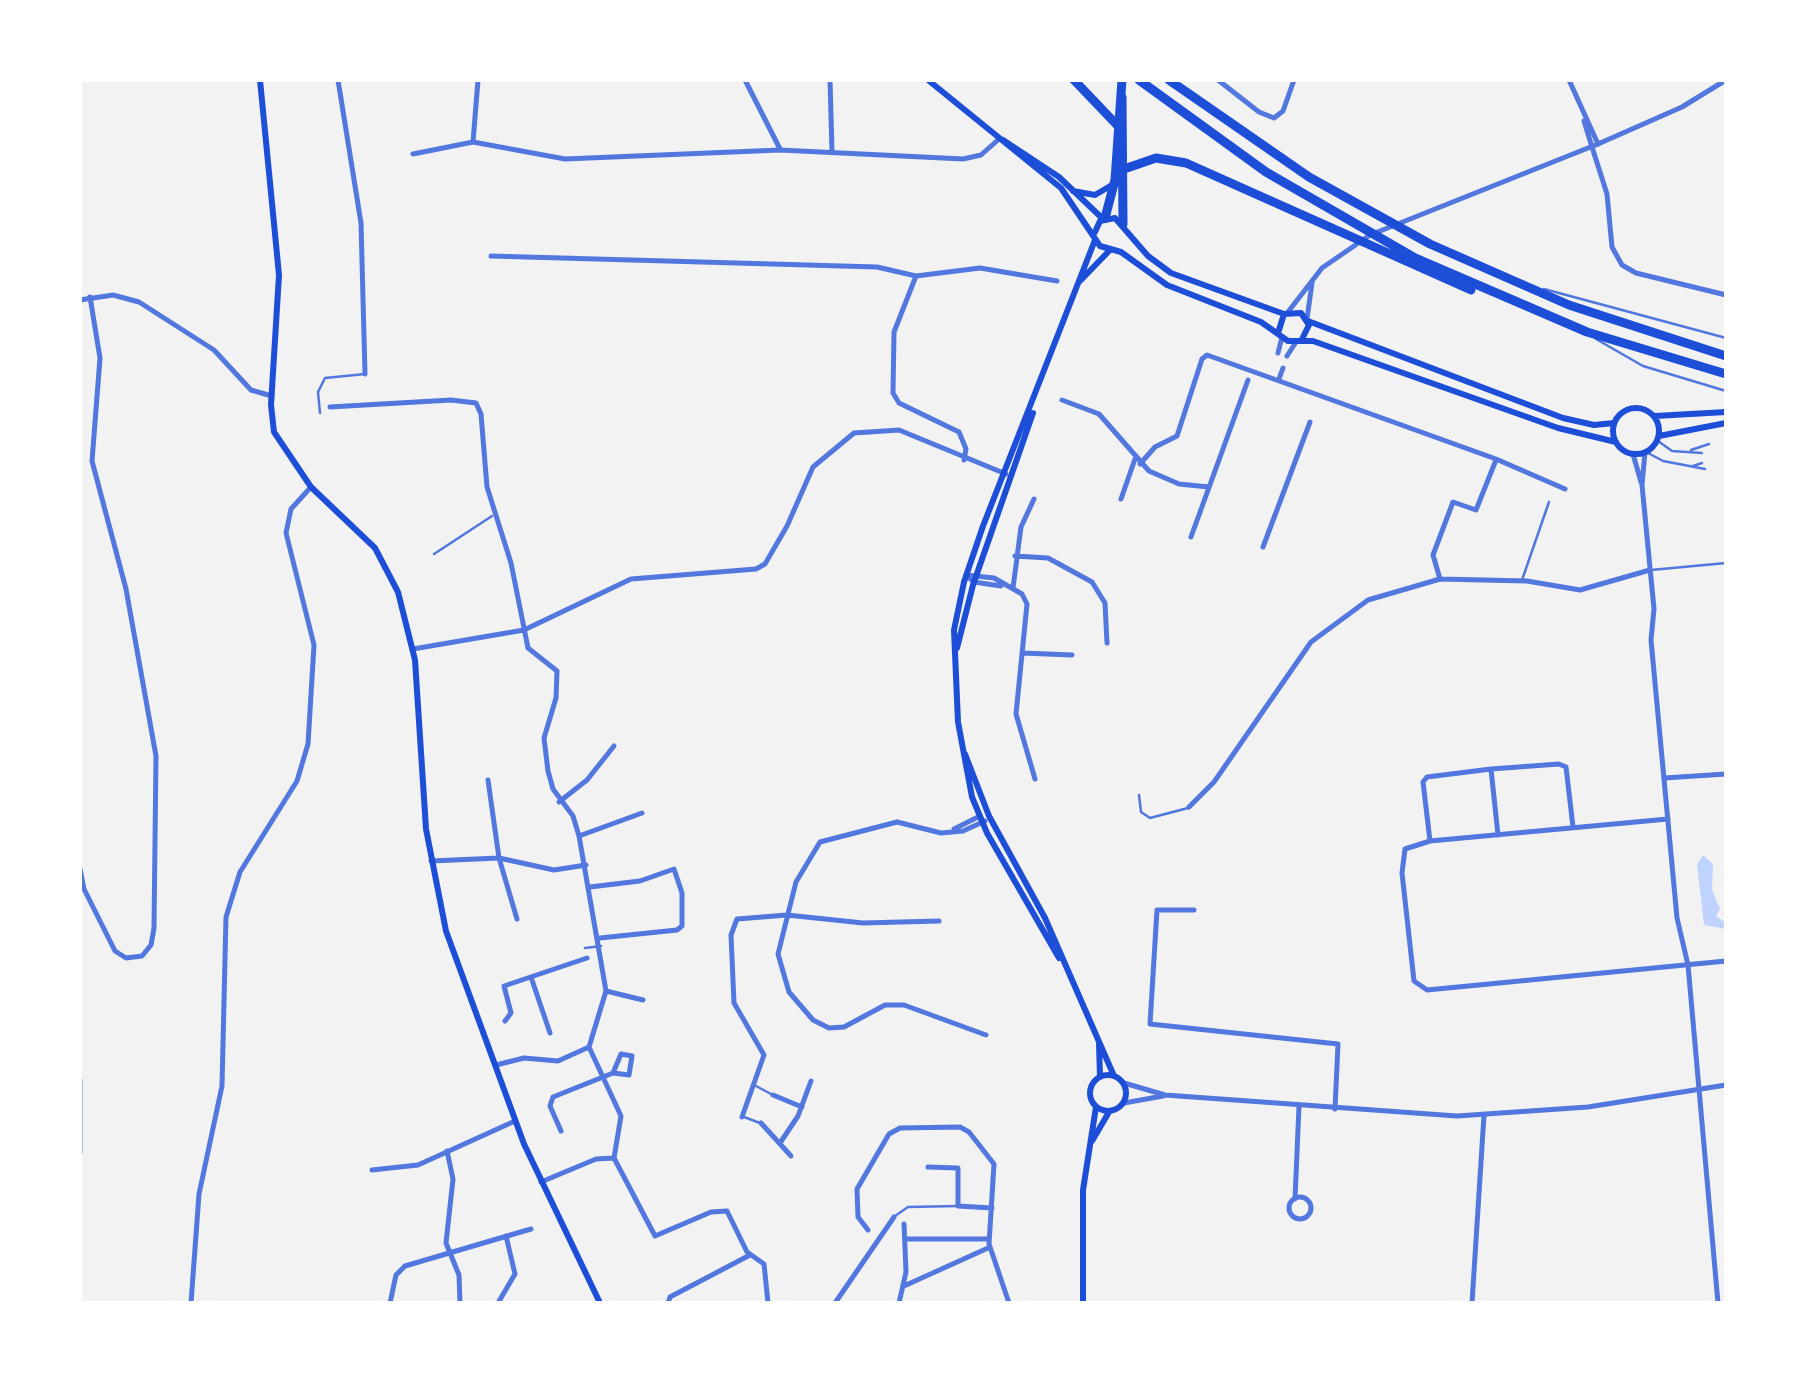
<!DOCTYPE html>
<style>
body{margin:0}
#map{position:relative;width:1806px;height:1383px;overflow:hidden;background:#f2f2f2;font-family:Ubuntu,sans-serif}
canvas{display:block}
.frame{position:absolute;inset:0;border:82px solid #fff;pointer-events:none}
</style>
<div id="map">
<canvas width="1806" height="1383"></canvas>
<div class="frame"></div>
</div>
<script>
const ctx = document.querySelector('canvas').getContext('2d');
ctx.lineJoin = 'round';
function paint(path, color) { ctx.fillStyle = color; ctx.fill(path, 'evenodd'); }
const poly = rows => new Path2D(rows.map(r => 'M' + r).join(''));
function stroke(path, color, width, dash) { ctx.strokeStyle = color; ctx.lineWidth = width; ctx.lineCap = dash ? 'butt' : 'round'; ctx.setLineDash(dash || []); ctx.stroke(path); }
paint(poly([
 [1703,855,1713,864,1712,890,1720,909,1716,916,1726,923,1726,929,1704,925,1697,864]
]), '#bfd3fe');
stroke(poly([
 [1544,289,1726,338],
 [1596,339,1643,366,1726,391],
 [320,413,318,392,325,378,365,374],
 [1658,441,1672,451,1702,453],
 [1691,450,1709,444],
 [1648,453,1663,461,1705,469],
 [1693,466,1702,463],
 [434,554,492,516],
 [1651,570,1726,563],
 [1522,580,1549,502],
 [1139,795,1141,812,1150,818,1188,808],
 [585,948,601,946],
 [756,1086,771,1094],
 [744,1117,760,1123],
 [895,1216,908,1207,958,1206]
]), '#5277de', 2.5);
stroke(poly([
 [338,80,361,223,365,374],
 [745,80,780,149],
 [830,80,832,152],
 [1218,80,1259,112,1274,118,1283,111,1294,80],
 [473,142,478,80],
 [1598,144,1682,107,1726,80],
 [1592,147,1607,194,1612,247,1622,265,1636,273,1726,295],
 [413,154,473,142,565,159,780,150,963,159,981,155,999,139],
 [491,256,877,267,916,276,980,268,1057,281],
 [916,276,894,332,893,393,899,403,959,432,966,449,964,460],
 [1278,353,1282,337],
 [1287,356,1296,342],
 [1279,379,1283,368],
 [1062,400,1099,414,1149,471,1179,484,1209,487],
 [330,407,451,400,476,403,481,414,487,487,511,563,528,648,557,671,556,698,544,738,548,771,553,789,573,816,579,836,606,991,589,1047,558,1061,524,1058,496,1065],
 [1140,464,1155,447,1177,436,1202,359,1207,355,1496,459,1565,489],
 [1121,499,1135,459],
 [1191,537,1248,380],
 [1263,547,1310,422],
 [1015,556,1048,558,1092,582,1105,603,1107,643],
 [966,575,994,578,1022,594,1027,604,1016,714,1035,779],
 [966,575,974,582,1001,586],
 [1440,579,1433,555,1453,502,1476,510,1496,460],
 [1013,588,1021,527,1034,499],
 [413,649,524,630,631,579,756,569,765,564,787,526,813,467,854,433,899,430,1006,474],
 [1022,653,1072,655],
 [1491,769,1498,835],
 [1664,778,1726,774],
 [488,780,499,858,517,919],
 [559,802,587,780,614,746],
 [1189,807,1214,782,1311,642,1368,600,1440,579,1527,581,1580,590,1650,570],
 [1668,819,1430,841,1405,849,1402,873,1414,981,1427,990,1726,961],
 [985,821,963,831,941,833,897,822,820,842,796,882,778,954,789,992,813,1020,829,1028,844,1027,885,1005,904,1005,986,1035],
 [954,829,980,816],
 [579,836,642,813],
 [1430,841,1423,782,1427,777,1491,769,1559,764,1566,767,1573,827],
 [431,861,499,858,554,870,586,865],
 [80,869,84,889,115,951,126,958,142,956,151,945,154,928,156,756,126,589,92,461,100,358,90,297],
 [590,887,640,881,674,869,682,893,682,926,677,930,600,938],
 [1194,910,1157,910,1150,1024,1338,1044,1335,1109],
 [532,980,550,1033],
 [606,991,643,1000],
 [505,1021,511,1013,504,986,587,958],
 [589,1047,621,1116,614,1158],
 [80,1080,80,1152],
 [773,1095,802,1107],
 [742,1117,764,1055,734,1003,731,935,737,919,787,915,863,923,939,921],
 [761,1123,791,1156],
 [561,1131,550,1106,553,1097,613,1073,629,1075,632,1056,621,1054,613,1073],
 [780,1143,798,1116,811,1081],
 [447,1151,453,1179,446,1243,459,1275,460,1303],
 [928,1167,958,1168,958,1206,992,1208],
 [372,1170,418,1165,515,1121],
 [541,1182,596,1159,614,1158,655,1236,711,1212,727,1211,747,1252,764,1264,768,1303],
 '1289 1208a11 11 0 1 1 22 0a11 11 0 1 1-22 0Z',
 [1295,1199,1299,1106],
 [868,1230,858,1217,857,1189,889,1134,900,1128,960,1127,969,1132,994,1164,989,1244,1009,1303],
 [905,1239,989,1239],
 [904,1286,988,1248],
 [191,1303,199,1194,222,1086,226,917,240,872,297,781,308,744,314,645,286,533,291,509,311,487],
 [390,1303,396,1275,405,1266,531,1229],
 [498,1303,515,1274,506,1236],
 [668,1303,670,1297,750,1255],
 [835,1303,894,1217],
 [899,1303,906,1272,904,1224],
 [1472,1303,1484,1115]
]), '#5277de', 5);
stroke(poly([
 [1584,121,1592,147],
 [80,300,113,295,139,302,214,350,251,390,272,396],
 [1288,312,1322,268,1370,235,1598,144,1569,80],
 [1307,319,1312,283],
 [1645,452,1642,485,1654,609,1651,640,1677,918,1688,965,1718,1303],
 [1633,454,1641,482],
 [1124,1083,1165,1095,1457,1116,1588,1107,1726,1085],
 [1124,1103,1163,1096]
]), '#5277de', 5);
stroke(poly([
 [260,80,279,275,271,405,274,432,311,487,375,548,398,592,415,660,426,829,446,931,524,1144,600,1303],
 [928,80,1061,188,1100,246,1121,252,1167,285,1261,322,1288,341,1313,341,1558,428,1616,442],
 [1003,140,1059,177,1103,219],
 [1073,191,1095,195,1112,185],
 [1095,232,1100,221,1115,218,1148,256,1171,273,1284,314],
 [1080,281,1109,251],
 [1308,321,1563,418,1594,425,1614,423],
 [1279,330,1284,314,1301,313,1309,325,1302,339],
 '1613 431a23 23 0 1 1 46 0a23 23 0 1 1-46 0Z',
 [1655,416,1726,412],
 [1659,436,1726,423],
 [957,648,973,585,1033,413],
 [965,754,989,816,1045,918,1114,1076],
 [1059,958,987,833,972,797,958,722,954,630,964,582,983,526,1095,240],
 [1099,1044,1100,1077],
 '1090 1093a18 18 0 1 1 36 0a18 18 0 1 1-36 0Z',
 [1092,1141,1109,1112],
 [1083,1303,1083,1190,1096,1107]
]), '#1d4ed8', 6);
stroke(poly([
 [1074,80,1117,125],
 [1139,80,1266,172,1415,258,1587,332,1726,374],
 [1169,80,1309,177,1430,244,1569,305,1726,356],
 [1122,97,1123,224],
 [1124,169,1156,158,1186,163,1471,290],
 [1105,218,1115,180,1122,80]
]), '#1d4ed8', 9);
</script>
